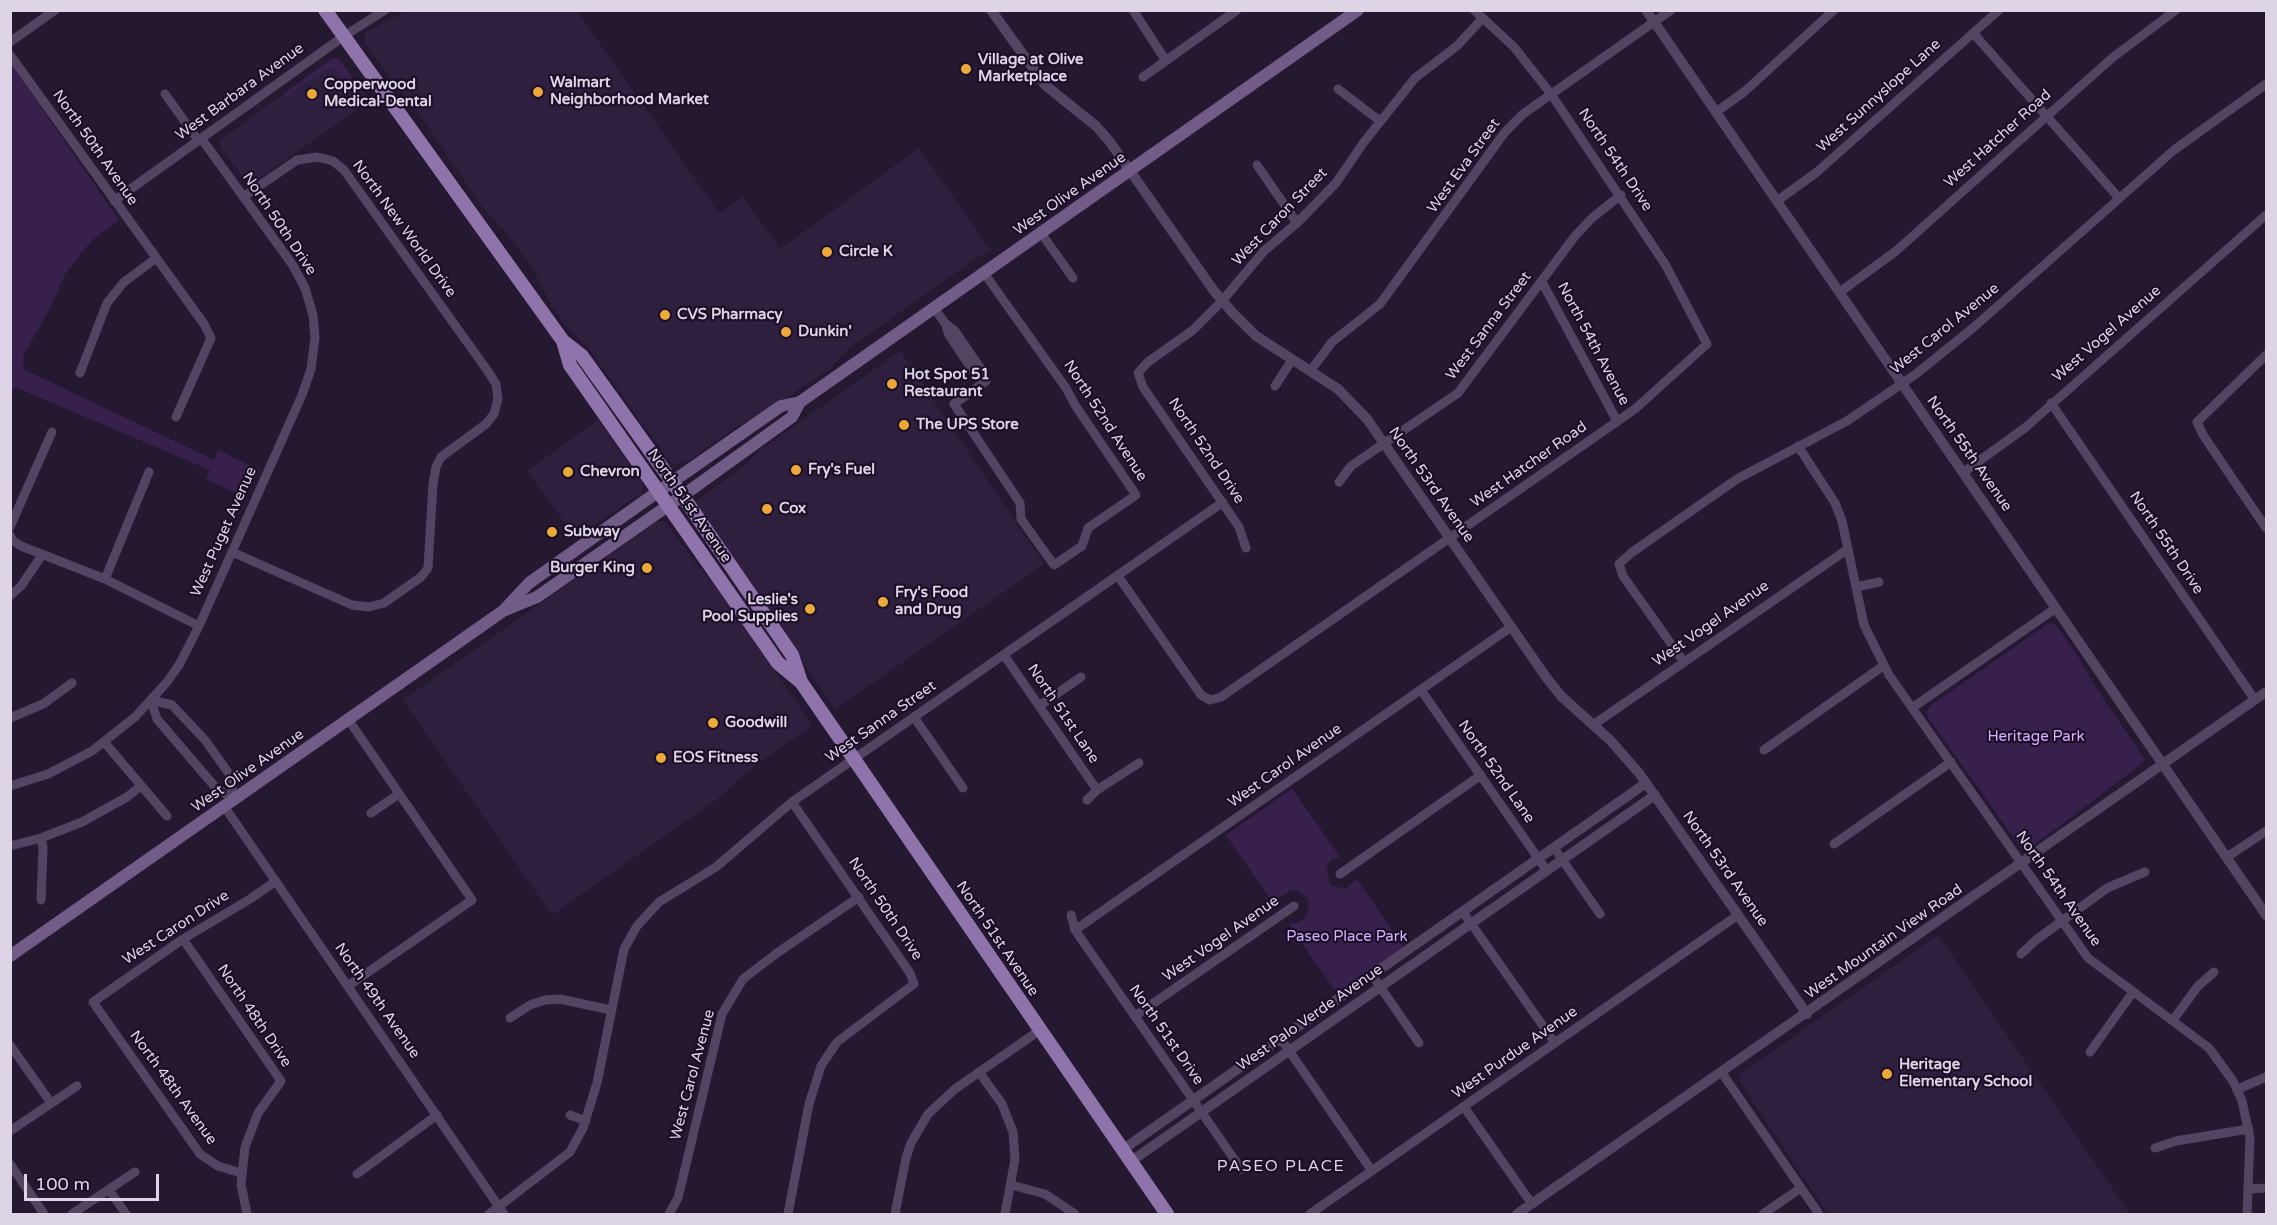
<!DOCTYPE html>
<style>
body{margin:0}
#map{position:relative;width:2277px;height:1225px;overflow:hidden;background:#251932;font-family:"Varela Round",sans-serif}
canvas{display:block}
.frame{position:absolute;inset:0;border:12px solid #ddd5e6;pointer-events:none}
.scale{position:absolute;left:24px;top:1174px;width:135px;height:27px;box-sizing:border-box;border:3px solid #ddd5e6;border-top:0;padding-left:8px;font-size:18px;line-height:21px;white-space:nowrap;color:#ddd5e6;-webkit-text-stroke:4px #1b0f28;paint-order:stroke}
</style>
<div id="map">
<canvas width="2277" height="1225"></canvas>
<div class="frame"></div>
<div class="scale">100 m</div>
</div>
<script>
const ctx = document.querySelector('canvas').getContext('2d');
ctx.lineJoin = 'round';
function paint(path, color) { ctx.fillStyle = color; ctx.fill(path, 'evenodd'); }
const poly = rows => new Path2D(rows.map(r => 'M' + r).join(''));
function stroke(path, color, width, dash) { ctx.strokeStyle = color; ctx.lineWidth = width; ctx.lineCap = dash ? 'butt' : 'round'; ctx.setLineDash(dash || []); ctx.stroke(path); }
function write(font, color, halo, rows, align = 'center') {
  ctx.font = font + ' "Varela Round",sans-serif'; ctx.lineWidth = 4.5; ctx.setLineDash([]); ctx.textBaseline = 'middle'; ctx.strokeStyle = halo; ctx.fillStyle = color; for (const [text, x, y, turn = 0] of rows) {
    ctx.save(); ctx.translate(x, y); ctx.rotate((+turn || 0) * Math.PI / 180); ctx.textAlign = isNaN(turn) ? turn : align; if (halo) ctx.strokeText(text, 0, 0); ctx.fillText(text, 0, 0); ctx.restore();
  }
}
paint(poly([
 [407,11,577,11,719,213,743,197,780,249,919,148,991,251,975,259,851,347,828,370,773,407,741,424,688,461,674,464,667,458,588,348,566,326,551,304,532,267,507,234,483,208,412,103,399,91,365,43,364,33],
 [333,58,339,59,369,101,256,181,245,180,221,148,220,140],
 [900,351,1044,564,835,709,701,514,697,507,698,499,742,468,763,448],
 [598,420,641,481,643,488,641,493,576,538,527,471],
 [664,520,699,568,716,585,812,725,748,771,720,797,552,915,403,700,655,523],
 [1938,935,2130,1214,1829,1214,1794,1164,1740,1082,1739,1075]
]), '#2f1f3e');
paint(poly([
 [333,58,339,59,352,77,343,83,335,69,329,68,295,90,289,97,285,96,284,93],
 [11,64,119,220,92,240,65,274,50,308,24,354,23,369,214,460,218,450,259,470,245,497,206,479,210,470,15,387,11,394],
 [2049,623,2057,626,2079,658,2095,686,2143,757,2144,762,2057,828,2029,848,2022,849,1929,719,1926,712,1930,706],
 [1292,789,1340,857,1332,859,1326,868,1330,885,1346,889,1357,879,1404,948,1338,995,1289,924,1299,922,1305,918,1309,907,1308,899,1298,891,1292,890,1279,898,1276,907,1226,835]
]), '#37214c');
stroke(poly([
 [1133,10,1166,61],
 [1973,33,2119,198],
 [10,42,55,10],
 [10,55,204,324,211,338,176,417],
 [1143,77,1237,10],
 [1338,89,1380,121],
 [165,94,198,140],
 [1716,112,1744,92,1834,10],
 [1257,165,1297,223],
 [114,201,344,36,385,10],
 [1777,201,1817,172,1999,10],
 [1041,233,1073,278],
 [984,273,1066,388,1075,405,1136,495,1088,528,1082,546,1054,565,1021,519,1020,503,954,404,986,381],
 [1542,282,1617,421],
 [1840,292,1896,251,2112,58,2176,10],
 [934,308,945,323,955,331,981,369,986,381],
 [945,323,949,335,975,374,986,381],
 [2266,355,2197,422,2203,435,2266,528],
 [1311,370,1332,342,1380,304,1505,132,1523,114,1671,10],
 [80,373,107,303,124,282,155,259],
 [1275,386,1292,360],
 [2051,403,2255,700],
 [1798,446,1835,503,1842,521,1864,625,1889,675,2088,958,2209,1048,2233,1081,2242,1101,2250,1138,2247,1214],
 [1964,472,2026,427,2266,215],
 [1339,482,1351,466,1458,393,1575,236,1592,218,1621,195],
 [10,527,52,432],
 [10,535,12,540,21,546,105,579,199,626],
 [1246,548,1239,527,1143,387,1138,373,1148,362,1193,330,1222,301,1264,251,1297,223,1336,183,1364,142,1415,78,1457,46,1481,20],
 [232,552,352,605,369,607,384,603,421,577,428,568,433,484,436,467,441,457,486,424,494,414,498,399,496,384,487,370,344,170,333,161,317,157,297,160,243,197],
 [1118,576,1201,695,1210,700,1221,697,1635,409,1707,344,1665,264,1551,94,1514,47,1474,10],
 [105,579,149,472],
 [1856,587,1879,582],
 [10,596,21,586,42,555],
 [1004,655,1097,790],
 [1684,662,1623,576,1619,564,1631,553,1737,479,1847,421,1916,374,1974,327,2174,150,2266,84],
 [1421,690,1547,871],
 [151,700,172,705,205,740,230,775,234,799],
 [151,700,157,719,216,788,234,799],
 [1039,706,1081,677],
 [1912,708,2056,608],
 [914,717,963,788],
 [10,718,43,704,72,683],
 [348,719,472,900,348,986],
 [1593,725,1848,549],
 [105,743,167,816],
 [1764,750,1883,666],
 [10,786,48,774,92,751,135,717,167,682,179,665,199,626,302,395,311,369,315,338,313,315,305,288,292,264,201,138],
 [1087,800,1097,790,1139,763],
 [224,806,504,1214],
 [371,813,399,794],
 [41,838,43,848,41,900],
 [1834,844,1951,762],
 [10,846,41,838,82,822,127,797,141,786],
 [1554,848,1600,914],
 [2227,857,2266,831],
 [1340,874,1481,775],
 [1463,912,1555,1043],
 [1071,915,1075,930,1241,1169],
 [1075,930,1511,627],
 [183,939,281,1081,258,1113,245,1147,241,1184,247,1214],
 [2021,954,2036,940,2107,888,2145,872],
 [1372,975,1419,1043],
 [1135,1016,1294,906],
 [510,1018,530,1005,545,1000,560,999,611,1010],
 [2173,1020,2198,986,2214,972],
 [1281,1039,1372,1171],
 [10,1045,51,1103],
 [2090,1052,2133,992],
 [979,1072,1002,1104,1013,1132,1015,1159,1005,1214],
 [1722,1073,1819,1214],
 [2238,1089,2266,1077],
 [1464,1107,1532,1204],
 [570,1115,586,1121],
 [10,1131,77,1086],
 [2155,1148,2176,1141,2249,1129],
 [10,1164,44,1214],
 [241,1173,218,1166,200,1154,93,1002,183,939,250,899,276,881],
 [357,1174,437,1115],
 [1011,1185,1045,1194,1075,1214],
 [2249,1189,2266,1188],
 [109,1190,126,1214],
 [72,1214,135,1172],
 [489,1214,570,1152,583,1128,597,1083,624,949,637,926,659,902,716,867,792,802,1223,502],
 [669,1214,678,1198,722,1014,743,979,777,953,859,897],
 [788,1214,809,1104,821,1066,837,1042,914,984,910,973,792,802],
 [895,1214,906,1158,911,1143,928,1114,955,1089,1040,1030],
 [1310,1214,1738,915],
 [1763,1214,1801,1188]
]), '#534562', 9);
stroke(poly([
 [991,10,1045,85,1096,126,1110,142,1214,291,1232,312,1256,336,1338,389,1367,419,1546,677,1561,696,1610,740,1639,773,1807,1014],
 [1646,10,2266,915],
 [1122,1150,1646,783],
 [1130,1162,1655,795],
 [1517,1214,2266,692]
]), '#534562', 10);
stroke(poly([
 [503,611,529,583,649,498,781,406,800,402,1358,10],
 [10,956,503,611,537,597,692,489,792,417,800,402]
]), '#705c86', 12);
stroke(poly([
 [325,10,563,341,582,356,691,508,792,655,801,682,1167,1214],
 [563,341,570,365,778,663,801,682]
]), '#8e74ab', 14);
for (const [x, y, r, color] of [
 [966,69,6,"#eca93a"],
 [538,92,6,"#eca93a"],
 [312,94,6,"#eca93a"],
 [827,252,6,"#eca93a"],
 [665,315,6,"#eca93a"],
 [786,332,6,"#eca93a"],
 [892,384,6,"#eca93a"],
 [904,425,6,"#eca93a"],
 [796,470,6,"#eca93a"],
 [568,472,6,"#eca93a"],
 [767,509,6,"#eca93a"],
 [552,532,6,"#eca93a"],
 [647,568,6,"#eca93a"],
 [883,602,6,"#eca93a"],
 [810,609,6,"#eca93a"],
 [713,723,6,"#eca93a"],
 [661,758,6,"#eca93a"],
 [1887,1074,6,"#eca93a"]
]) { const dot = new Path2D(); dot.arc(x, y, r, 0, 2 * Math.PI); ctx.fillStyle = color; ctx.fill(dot); stroke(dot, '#1b0f28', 2); }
write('bold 15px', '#ddd5e6', '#1b0f28', [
 ["Village at Olive",978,60],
 ["Marketplace",978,77],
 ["Walmart",550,83],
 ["Neighborhood Market",550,100],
 ["Copperwood",324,85],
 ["Medical-Dental",324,102],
 ["Circle K",839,252],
 ["CVS Pharmacy",677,315],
 ["Dunkin'",798,332],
 ["Hot Spot 51",904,375],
 ["Restaurant",904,392],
 ["The UPS Store",916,425],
 ["Fry's Fuel",808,470],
 ["Chevron",580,472],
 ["Cox",779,509],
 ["Subway",564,532],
 ["Burger King",635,568,"right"],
 ["Fry's Food",895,593],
 ["and Drug",895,610],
 ["Leslie's",798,600,"right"],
 ["Pool Supplies",798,617,"right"],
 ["Goodwill",725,723],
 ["EOS Fitness",673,758],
 ["Heritage",1899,1065],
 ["Elementary School",1899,1082]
], 'left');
write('15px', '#ddd5e6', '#1b0f28', [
 ["West Barbara Avenue",240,92,-36],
 ["West Sunnyslope Lane",1879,96,-42],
 ["West Hatcher Road",1998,139,-42],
 ["North 50th Avenue",95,148,55],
 ["North 54th Drive",1615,160,56],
 ["West Eva Street",1464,166,-54],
 ["West Olive Avenue",1070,194,-35],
 ["West Caron Street",1280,217,-46],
 ["North 50th Drive",279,224,56],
 ["North New World Drive",404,229,54],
 ["West Sanna Street",1489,326,-53],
 ["West Carol Avenue",1945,329,-39],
 ["West Vogel Avenue",2107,334,-41],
 ["North 54th Avenue",1593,344,62],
 ["North 52nd Avenue",1105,421,57],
 ["North 52nd Drive",1206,451,56],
 ["North 55th Avenue",1969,454,55],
 ["West Hatcher Road",1529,465,-35],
 ["North 53rd Avenue",1431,485,55],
 ["North 51st Avenue",689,506,55],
 ["West Puget Avenue",224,532,-66],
 ["North 55th Drive",2166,543,56],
 ["West Vogel Avenue",1711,624,-35],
 ["North 51st Lane",1063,714,56],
 ["West Sanna Street",881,722,-35],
 ["West Carol Avenue",1285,766,-35],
 ["West Olive Avenue",248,771,-35],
 ["North 52nd Lane",1496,772,55],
 ["North 53rd Avenue",1725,869,55],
 ["North 54th Avenue",2058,889,55],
 ["North 50th Drive",885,909,56],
 ["West Caron Drive",176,928,-33],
 ["North 51st Avenue",997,939,56],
 ["West Vogel Avenue",1221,939,-35],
 ["West Mountain View Road",1884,942,-35],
 ["North 49th Avenue",377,1001,55],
 ["North 48th Drive",254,1016,56],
 ["West Palo Verde Avenue",1310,1018,-35],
 ["North 51st Drive",1166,1035,55],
 ["West Purdue Avenue",1515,1053,-35],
 ["West Carol Avenue",693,1075,-75],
 ["North 48th Avenue",173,1088,54]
]);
write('15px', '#d4b0fe', '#1b0f28', [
 ["Heritage Park",2036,737],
 ["Paseo Place Park",1347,937]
]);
ctx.letterSpacing = '1.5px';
write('16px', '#ddd5e6', '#1b0f28', [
 ["PASEO PLACE",1281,1167]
]);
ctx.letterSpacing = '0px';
</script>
